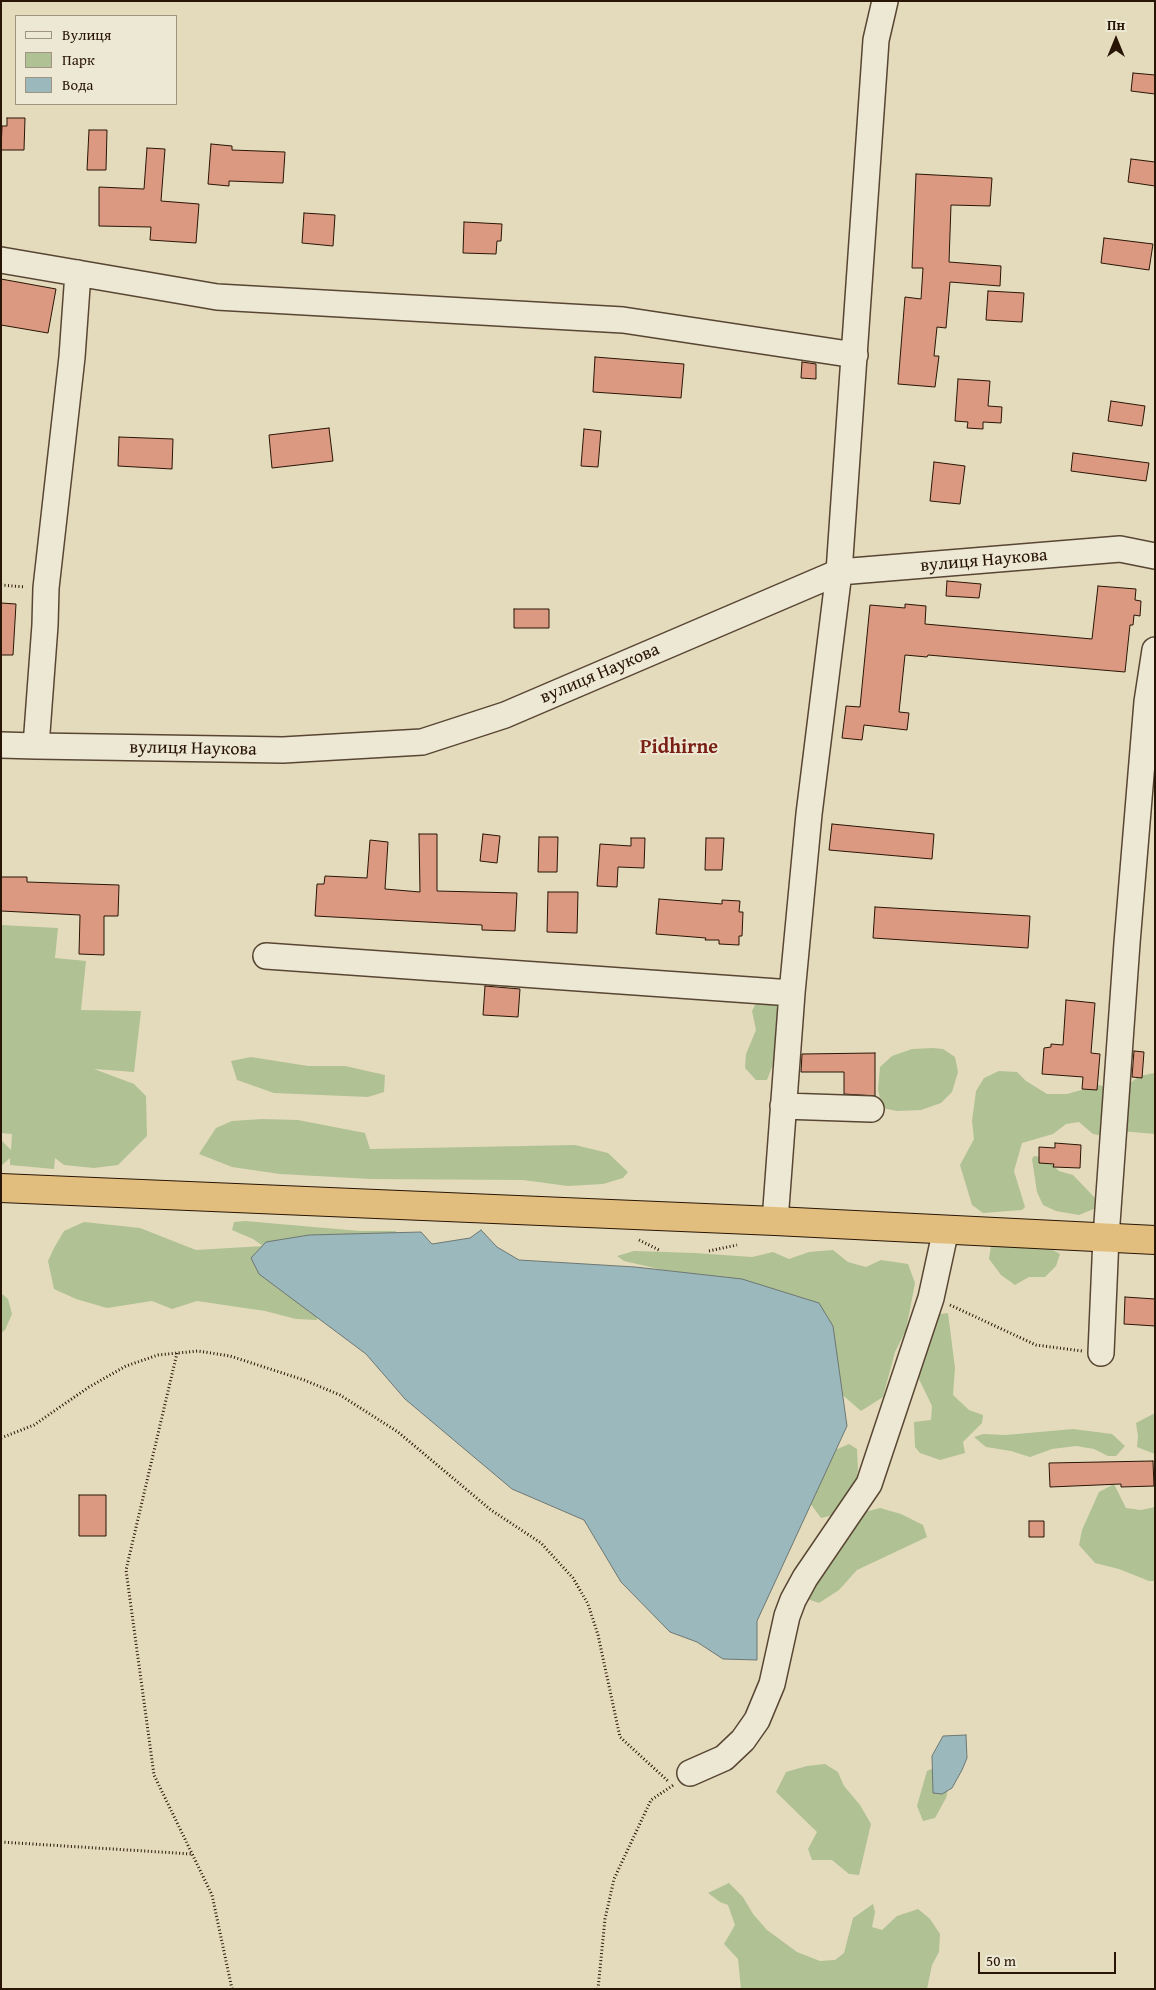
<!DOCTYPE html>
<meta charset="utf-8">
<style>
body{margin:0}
#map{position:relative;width:1156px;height:1990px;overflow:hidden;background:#e4dbbd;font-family:"Gentium Book Plus",serif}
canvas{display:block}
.frame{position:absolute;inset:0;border:2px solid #291505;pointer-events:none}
.legend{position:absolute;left:15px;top:15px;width:162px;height:90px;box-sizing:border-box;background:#ede8d4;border:1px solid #9f9481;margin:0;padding:6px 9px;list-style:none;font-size:15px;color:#291505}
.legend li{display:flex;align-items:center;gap:10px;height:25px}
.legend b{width:25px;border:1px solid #9f9481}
.north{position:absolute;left:1091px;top:15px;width:50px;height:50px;-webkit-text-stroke:4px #ede8d4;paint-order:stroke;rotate:0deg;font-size:14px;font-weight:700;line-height:20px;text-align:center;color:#291505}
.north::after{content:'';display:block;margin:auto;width:18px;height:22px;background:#291505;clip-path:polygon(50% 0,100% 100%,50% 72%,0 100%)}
.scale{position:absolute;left:978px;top:1952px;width:138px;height:22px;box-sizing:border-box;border:2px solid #291505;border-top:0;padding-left:6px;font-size:15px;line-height:18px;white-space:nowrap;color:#291505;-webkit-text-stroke:4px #ede8d4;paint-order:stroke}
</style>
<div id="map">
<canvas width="1156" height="1990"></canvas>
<div class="frame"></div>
<ul class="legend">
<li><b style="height:6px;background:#ede8d4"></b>Вулиця</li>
<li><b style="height:14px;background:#b0c194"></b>Парк</li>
<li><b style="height:14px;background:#9bb8bc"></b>Вода</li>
</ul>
<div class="north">Пн</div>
<div class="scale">50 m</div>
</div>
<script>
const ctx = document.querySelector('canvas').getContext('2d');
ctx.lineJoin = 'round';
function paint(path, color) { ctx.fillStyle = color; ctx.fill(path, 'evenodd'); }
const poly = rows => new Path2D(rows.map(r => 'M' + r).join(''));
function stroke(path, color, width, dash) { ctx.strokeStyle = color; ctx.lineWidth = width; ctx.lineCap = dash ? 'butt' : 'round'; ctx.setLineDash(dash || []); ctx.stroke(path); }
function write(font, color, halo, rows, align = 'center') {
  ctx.font = font + ' "Gentium Book Plus",serif'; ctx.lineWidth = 4; ctx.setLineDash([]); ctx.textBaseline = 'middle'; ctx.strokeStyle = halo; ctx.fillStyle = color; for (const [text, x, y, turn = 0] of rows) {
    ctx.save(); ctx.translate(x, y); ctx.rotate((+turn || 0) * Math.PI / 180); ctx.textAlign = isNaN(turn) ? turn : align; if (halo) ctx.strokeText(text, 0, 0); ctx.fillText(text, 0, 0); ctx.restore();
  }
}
paint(poly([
 [1,925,58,928,55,958,86,961,81,1010,141,1011,134,1072,94,1069,134,1084,146,1096,147,1136,118,1165,94,1168,64,1165,55,1158,54,1169,10,1165,10,1158,1,1166,1,1140,11,1150,12,1134,1,1133],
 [768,999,786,1005,780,1046,767,1080,756,1080,745,1068,746,1054,756,1030,752,1011,755,1005],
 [933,1048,943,1049,955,1057,958,1072,952,1092,941,1103,921,1110,897,1111,882,1108,878,1089,880,1067,892,1056,912,1049],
 [251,1057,308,1066,345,1066,385,1075,384,1092,368,1097,274,1093,237,1080,231,1061],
 [999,1071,1017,1072,1026,1081,1047,1094,1067,1094,1099,1085,1107,1088,1104,1136,1093,1134,1079,1122,1066,1124,1053,1134,1022,1143,1014,1171,1025,1207,1022,1210,983,1213,972,1205,960,1165,974,1139,972,1121,976,1091,984,1078],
 [1155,1073,1155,1134,1121,1131,1128,1085,1139,1076],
 [262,1119,298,1120,365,1133,370,1149,575,1145,608,1153,628,1172,623,1178,603,1184,568,1186,523,1180,371,1179,280,1174,232,1167,199,1154,216,1128,232,1121],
 [1034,1156,1044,1157,1059,1171,1073,1175,1097,1200,1096,1208,1079,1215,1056,1211,1043,1205,1037,1192,1032,1159],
 [245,1221,360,1231,396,1231,392,1237,322,1290,317,1320,296,1319,265,1311,197,1301,172,1309,152,1301,107,1308,76,1299,54,1289,48,1261,54,1248,64,1231,84,1222,140,1228,196,1250,263,1246,253,1239,232,1230,234,1222],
 [1023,1243,1041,1243,1060,1254,1056,1266,1045,1277,1029,1277,1015,1285,1001,1275,989,1259,991,1246],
 [833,1250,848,1262,866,1267,881,1260,908,1264,915,1283,906,1330,895,1352,883,1397,861,1411,832,1386,787,1293,729,1278,663,1270,624,1261,617,1256,634,1251,695,1253,752,1257,773,1252,789,1259,809,1252],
 [1,1293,8,1299,12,1314,5,1330,1,1333],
 [948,1313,955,1368,953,1395,969,1410,983,1415,982,1423,963,1442,965,1453,940,1460,920,1453,915,1447,914,1422,931,1420,932,1406,917,1375,934,1315],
 [1155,1413,1155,1454,1137,1447,1138,1436,1136,1423],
 [1073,1429,1112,1434,1125,1446,1116,1456,1108,1456,1094,1449,1076,1446,1052,1449,1030,1457,1011,1451,986,1447,974,1437,983,1434,1006,1435],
 [849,1444,857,1449,858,1470,853,1495,842,1513,821,1518,807,1499,819,1472,835,1450],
 [1114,1484,1126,1508,1141,1510,1155,1507,1155,1581,1149,1581,1119,1569,1095,1563,1079,1545,1082,1530,1099,1492],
 [880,1508,901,1514,923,1525,927,1537,857,1570,839,1590,819,1603,799,1596,861,1513],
 [825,1764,838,1772,844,1786,860,1805,871,1824,859,1875,849,1874,832,1860,812,1860,808,1849,817,1832,776,1792,786,1772,807,1766],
 [941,1765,950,1781,946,1798,935,1818,923,1821,917,1806,927,1771],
 [729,1883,743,1897,753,1914,767,1930,797,1952,820,1961,835,1960,844,1953,853,1918,873,1904,875,1912,872,1927,882,1930,897,1916,918,1909,930,1919,940,1934,939,1952,932,1965,927,1989,741,1989,738,1959,724,1944,735,1925,728,1905,720,1902,708,1893]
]), '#b0c194');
const water = poly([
 [481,1230,497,1247,519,1260,635,1267,742,1279,819,1303,833,1326,847,1426,757,1621,757,1660,723,1659,697,1642,670,1632,621,1582,584,1520,512,1489,405,1399,366,1354,259,1274,251,1258,266,1242,309,1235,421,1232,432,1244,470,1238,481,1230],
 [966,1735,967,1758,962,1770,952,1788,942,1794,933,1793,932,1756,943,1736,966,1735]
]);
paint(water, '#9bb8bc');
stroke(water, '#6d7773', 1);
const building = poly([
 [1133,73,1155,75,1155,94,1131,91,1133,73],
 [7,118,25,118,24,150,1,150,2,126,7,126,7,118],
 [89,130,107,130,106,170,87,170,89,130],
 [211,144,232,146,232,150,285,152,283,183,229,181,229,186,208,184,211,144],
 [147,148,165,149,161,201,199,204,196,243,150,240,151,227,99,226,99,187,144,189,147,148],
 [1131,159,1155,162,1155,186,1128,182,1131,159],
 [916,174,992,178,990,206,951,205,949,262,1001,266,1000,286,950,282,946,328,937,327,934,356,939,356,935,387,898,384,905,297,921,299,923,268,912,268,916,174],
 [304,213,335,215,333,246,302,243,304,213],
 [464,222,502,224,501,241,497,241,496,254,463,253,464,222],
 [1104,238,1153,244,1149,270,1101,263,1104,238],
 [1,279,56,289,48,333,1,325,1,279],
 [988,291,1024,293,1022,322,986,320,988,291],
 [595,357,684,364,681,398,593,392,595,357],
 [802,362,816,364,816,379,801,378,802,362],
 [958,379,990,381,988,406,1002,407,1001,423,983,422,983,429,967,428,968,422,955,421,958,379],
 [1111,401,1145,406,1142,426,1108,421,1111,401],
 [329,428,333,461,272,468,269,435,329,428],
 [584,429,601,431,598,467,581,466,584,429],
 [119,437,173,439,172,469,118,466,119,437],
 [1073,453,1149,463,1146,481,1071,471,1073,453],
 [934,462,965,466,960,504,930,501,934,462],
 [947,581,981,584,979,598,946,596,947,581],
 [1098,586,1136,589,1135,600,1141,601,1140,616,1134,615,1133,625,1130,625,1125,672,928,655,927,657,905,655,899,712,909,713,907,730,864,725,862,740,842,738,846,706,860,707,870,605,905,608,905,604,926,606,925,624,1092,639,1098,586],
 [1,603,16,604,13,655,1,655,1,603],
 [514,609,549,609,549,628,514,628,514,609],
 [832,824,934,834,932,859,829,850,832,824],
 [419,834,437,834,437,891,517,893,515,931,482,930,482,925,315,916,317,884,324,884,325,876,367,878,370,840,388,842,385,889,420,892,419,834],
 [483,834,500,836,497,863,480,861,483,834],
 [539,837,558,837,557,872,538,872,539,837],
 [631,838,645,838,644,868,618,867,617,887,597,886,600,844,631,846,631,838],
 [706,838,724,838,722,870,705,870,706,838],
 [1,877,27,877,27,882,119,885,118,916,104,916,104,955,79,954,80,915,1,911,1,877],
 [548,892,578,892,577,933,547,932,548,892],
 [659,899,722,904,722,900,740,901,739,912,743,912,742,936,739,936,739,945,719,944,719,940,705,940,706,938,656,934,659,899],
 [875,907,1030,916,1028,948,873,938,875,907],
 [485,986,520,989,518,1017,483,1015,485,986],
 [1066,1000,1095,1003,1091,1053,1100,1054,1097,1090,1082,1089,1083,1077,1042,1074,1044,1048,1051,1047,1051,1044,1063,1045,1066,1000],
 [1134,1051,1144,1052,1142,1078,1132,1077,1134,1051],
 [875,1053,875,1096,844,1094,844,1072,801,1072,802,1054,875,1053],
 [1055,1143,1081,1145,1080,1168,1053,1167,1054,1164,1039,1163,1039,1147,1055,1148,1055,1143],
 [1125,1297,1155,1299,1155,1326,1124,1324,1125,1297],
 [1153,1461,1154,1486,1121,1487,1121,1484,1050,1487,1049,1463,1153,1461],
 [79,1495,106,1495,106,1536,79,1536,79,1495],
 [1029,1521,1044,1521,1044,1537,1029,1537,1029,1521]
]);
paint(building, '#da9980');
stroke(building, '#291505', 1);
const minor = poly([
 [1,260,217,297,623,320,855,355],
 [1,745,36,746,45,625,46,588,72,357,78,273],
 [36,746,283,750,422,742,505,715,839,572,1120,549,1155,556],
 [266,956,792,993],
 [783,1106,871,1109],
 [775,1221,792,993,809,814,839,572,876,40,885,1],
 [1101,1353,1106,1237,1127,943,1147,702,1155,650],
 [690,1773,724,1758,743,1740,757,1720,772,1684,787,1616,793,1600,805,1578,869,1484,931,1298,946,1229]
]);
const highway = poly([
 [1,1188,775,1221,1155,1240]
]);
stroke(minor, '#584633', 28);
stroke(highway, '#291505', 30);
stroke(poly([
 [1,585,25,587],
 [639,1240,659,1250],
 [709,1251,737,1245],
 [950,1305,1036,1345,1082,1351],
 [177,1353,126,1570,154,1775,212,1895,232,1989],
 [1,1438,34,1425,89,1387,126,1366,158,1355,198,1351,230,1356,304,1380,340,1395,398,1432,491,1510,541,1543,573,1578,588,1604,598,1635,620,1737,669,1782],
 [1,1842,192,1854],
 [598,1989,605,1919,614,1879,651,1800,675,1784]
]), '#291505', 3, [1, 2.5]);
stroke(minor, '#ede8d4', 25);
stroke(highway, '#e2be7e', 28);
write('18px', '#291505', '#ede8d4', [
 ["вулиця Наукова",984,561,-5],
 ["вулиця Наукова",600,674,-23],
 ["вулиця Наукова",193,749,1]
]);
write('bold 20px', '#7a1f14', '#ede8d4', [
 ["Pidhirne",679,748]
]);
</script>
